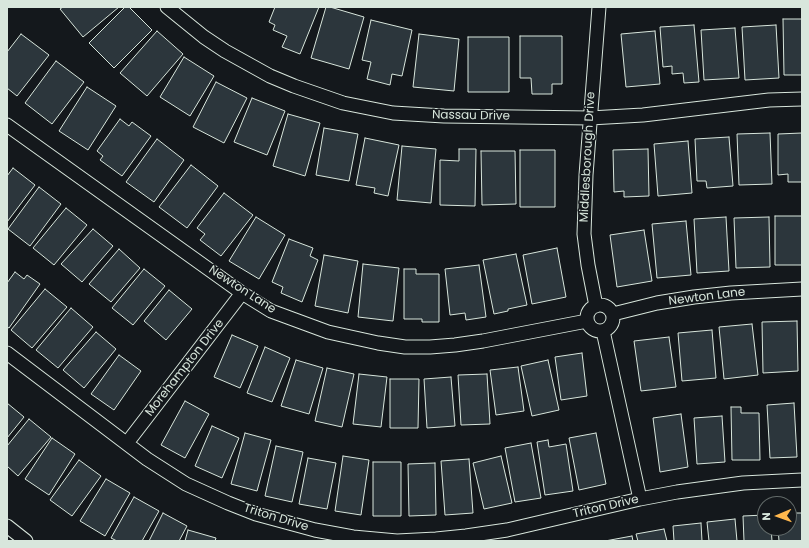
<!DOCTYPE html>
<style>
body{margin:0}
#map{position:relative;width:809px;height:548px;overflow:hidden;background:#14181c;font-family:Poppins,sans-serif}
canvas{display:block}
.frame{position:absolute;inset:0;border:8px solid #d8e6dc;pointer-events:none}
.north{position:absolute;left:757px;top:496px;width:40px;height:40px;box-sizing:border-box;background:#14181c;border:1px solid #626a69;border-radius:50%;rotate:268deg;font-size:11px;font-weight:700;line-height:16px;text-align:center;color:#d8e6dc}
.north::after{content:'';display:block;margin:auto;width:14px;height:18px;background:#ffb74d;clip-path:polygon(50% 0,100% 100%,50% 72%,0 100%)}
</style>
<div id="map">
<canvas width="809" height="548"></canvas>
<div class="frame"></div>
<div class="north">N</div>
</div>
<script>
const ctx = document.querySelector('canvas').getContext('2d');
ctx.lineJoin = 'round';
function paint(path, color) { ctx.fillStyle = color; ctx.fill(path, 'evenodd'); }
const poly = rows => new Path2D(rows.map(r => 'M' + r).join(''));
function stroke(path, color, width, dash) { ctx.strokeStyle = color; ctx.lineWidth = width; ctx.lineCap = dash ? 'butt' : 'round'; ctx.setLineDash(dash || []); ctx.stroke(path); }
function write(font, color, halo, rows, align = 'center') {
  ctx.font = font + ' Poppins,sans-serif'; ctx.lineWidth = 3; ctx.setLineDash([]); ctx.textBaseline = 'middle'; ctx.strokeStyle = halo; ctx.fillStyle = color; for (const [text, x, y, turn = 0] of rows) {
    ctx.save(); ctx.translate(x, y); ctx.rotate((+turn || 0) * Math.PI / 180); ctx.textAlign = isNaN(turn) ? turn : align; if (halo) ctx.strokeText(text, 0, 0); ctx.fillText(text, 0, 0); ctx.restore();
  }
}
const building = poly([
 [63,7,119,7,83,37,60,9,63,7],
 [125,7,129,7,152,30,114,68,89,43,125,7],
 [275,7,319,7,300,54,282,47,287,36,273,30,275,25,269,22,275,7],
 [326,7,330,7,364,17,349,69,311,58,326,7],
 [783,19,802,19,802,75,784,75,783,19],
 [371,20,412,30,402,76,392,74,390,85,367,79,371,62,362,60,371,20],
 [694,25,699,82,684,83,683,73,672,74,672,66,663,67,660,27,694,25],
 [776,25,779,78,745,80,742,27,776,25],
 [735,28,739,78,704,80,701,30,735,28],
 [157,31,183,54,147,96,120,73,157,31],
 [655,31,660,84,626,87,621,34,655,31],
 [21,34,49,55,17,96,7,88,7,52,21,34],
 [419,34,459,39,454,91,413,87,419,34],
 [520,36,562,36,562,84,552,84,552,94,532,94,531,78,520,78,520,36],
 [468,37,509,37,509,92,468,92,468,37],
 [184,57,214,76,190,116,160,97,184,57],
 [56,61,84,82,52,124,25,103,56,61],
 [216,82,247,98,224,143,193,127,216,82],
 [87,87,116,106,88,150,59,131,87,87],
 [252,98,285,111,267,155,234,142,252,98],
 [288,114,320,123,305,176,273,166,288,114],
 [120,119,129,126,132,122,151,136,122,176,100,160,103,156,97,151,120,119],
 [324,128,358,134,349,181,316,175,324,128],
 [770,133,772,184,739,185,737,134,770,133],
 [802,133,802,182,788,182,788,174,778,175,778,134,802,133],
 [729,137,733,186,707,188,706,181,697,181,695,139,729,137],
 [365,138,399,145,388,196,374,193,375,188,356,185,365,138],
 [157,139,184,160,154,202,126,182,157,139],
 [688,141,692,193,658,196,654,144,688,141],
 [402,146,436,149,431,203,397,200,402,146],
 [459,149,476,149,475,206,440,205,440,160,459,161,459,149],
 [648,149,649,196,624,197,624,191,614,192,613,150,648,149],
 [520,150,555,150,555,207,520,207,520,150],
 [481,151,515,151,516,204,482,205,481,151],
 [191,165,218,186,187,228,159,207,191,165],
 [13,168,35,185,7,222,7,176,13,168],
 [39,187,61,204,30,246,8,229,39,187],
 [224,193,253,215,221,256,200,240,205,234,197,228,224,193],
 [66,208,87,225,54,265,33,248,66,208],
 [775,216,802,216,802,265,775,265,775,216],
 [256,217,285,235,259,279,229,261,256,217],
 [726,217,729,271,697,273,694,219,726,217],
 [769,217,770,267,736,268,734,218,769,217],
 [686,221,691,275,657,278,652,224,686,221],
 [93,229,113,246,82,282,61,264,93,229],
 [644,230,652,281,617,287,610,235,644,230],
 [289,239,313,248,310,256,318,260,302,302,281,293,283,287,272,282,289,239],
 [557,248,566,297,532,304,523,255,557,248],
 [119,249,140,268,111,302,89,284,119,249],
 [516,254,527,305,508,309,508,311,494,314,483,260,516,254],
 [324,255,358,261,348,313,315,306,324,255],
 [363,264,399,268,393,321,358,317,363,264],
 [479,265,486,317,466,320,465,313,450,315,445,269,479,265],
 [144,269,165,286,133,325,112,308,144,269],
 [404,269,416,269,416,274,439,274,439,322,422,322,422,319,404,319,404,269],
 [15,272,24,279,27,275,40,284,9,328,7,327,7,283,15,272],
 [45,289,67,307,32,348,11,330,45,289],
 [169,290,192,309,166,340,144,321,169,290],
 [71,308,93,327,58,368,36,350,71,308],
 [797,321,798,371,763,373,762,322,797,321],
 [752,324,758,375,724,379,719,327,752,324],
 [712,330,716,378,682,381,678,333,712,330],
 [96,332,116,349,84,388,63,370,96,332],
 [232,335,258,346,240,388,214,377,232,335],
 [669,337,676,387,641,391,634,341,669,337],
 [265,347,290,358,272,402,247,393,265,347],
 [582,353,587,396,561,400,555,357,582,353],
 [119,355,141,371,114,410,91,394,119,355],
 [296,360,323,368,309,414,281,406,296,360],
 [548,360,559,410,532,416,521,366,548,360],
 [518,367,524,411,496,415,490,370,518,367],
 [327,368,354,374,342,427,315,421,327,368],
 [359,374,387,377,381,427,353,424,359,374],
 [487,374,490,424,461,425,458,375,487,374],
 [451,377,455,426,427,428,424,379,451,377],
 [390,379,419,379,418,428,390,428,390,379],
 [185,401,209,414,185,458,161,445,185,401],
 [7,403,24,417,7,438,7,403],
 [794,403,797,457,770,458,767,405,794,403],
 [731,407,741,407,741,413,759,413,760,460,732,460,731,407],
 [681,414,688,467,660,472,653,418,681,414],
 [722,416,725,462,697,464,694,418,722,416],
 [29,419,51,437,18,476,7,466,7,446,29,419],
 [212,426,239,438,222,478,195,466,212,426],
 [245,433,271,440,257,491,231,484,245,433],
 [596,433,606,484,579,490,569,438,596,433],
 [52,438,75,454,49,495,25,479,52,438],
 [548,440,549,447,566,444,573,491,545,495,537,442,548,440],
 [531,443,541,498,515,502,505,448,531,443],
 [276,446,303,452,292,502,265,496,276,446],
 [343,456,369,460,361,515,335,511,343,456],
 [501,456,512,503,484,509,473,463,501,456],
 [308,458,336,463,327,509,299,504,308,458],
 [469,459,473,513,445,515,441,461,469,459],
 [79,460,101,476,72,516,50,500,79,460],
 [373,462,401,462,401,516,373,516,373,462],
 [435,463,436,515,409,516,408,464,435,463],
 [106,479,130,493,105,536,80,521,106,479],
 [134,497,159,511,142,541,117,541,111,538,134,497],
 [163,513,187,526,179,541,149,541,163,513],
 [789,513,802,513,802,541,779,541,778,528,789,528,789,513],
 [765,515,765,528,771,528,772,541,744,541,743,516,765,515],
 [735,519,737,541,709,541,707,522,735,519],
 [701,523,702,541,674,541,673,526,701,523],
 [664,529,667,541,638,541,636,534,664,529],
 [188,530,216,538,215,541,185,541,188,530],
 [632,536,633,541,605,541,632,536]
]);
paint(building, '#2c363c');
stroke(building, '#d8e6dc', 1);
const street = poly([
 [167,7,204,37,225,51,270,76,294,86,343,103,393,113,444,116,590,118,643,115,769,100,802,99],
 [7,125,242,293,271,311,328,332,378,343,405,347,430,347,455,345,483,341,587,321],
 '587 318a13 13 0 1 1 26 0a13 13 0 1 1-26 0Z',
 [596,306,588,265,584,234,586,175,599,7],
 [613,314,657,303,694,297,731,293,802,289],
 [603,331,640,499],
 [7,353,147,459,186,484,228,503,256,514,315,530,353,537,397,541,436,539,466,536,507,530,640,499,677,492,743,483,802,480],
 [127,443,242,293],
 [7,526,26,541]
]);
stroke(street, '#d8e6dc', 15);
stroke(street, '#14181c', 13);
write('12px', '#d8e6dc', '#14181c', [
 ["Nassau Drive",471,116,1],
 ["Middlesborough Drive",588,157,-87],
 ["Newton Lane",242,290,33],
 ["Newton Lane",707,297,-7],
 ["Morehampton Drive",185,368,-52],
 ["Triton Drive",606,507,-13],
 ["Triton Drive",276,518,17]
]);
</script>
